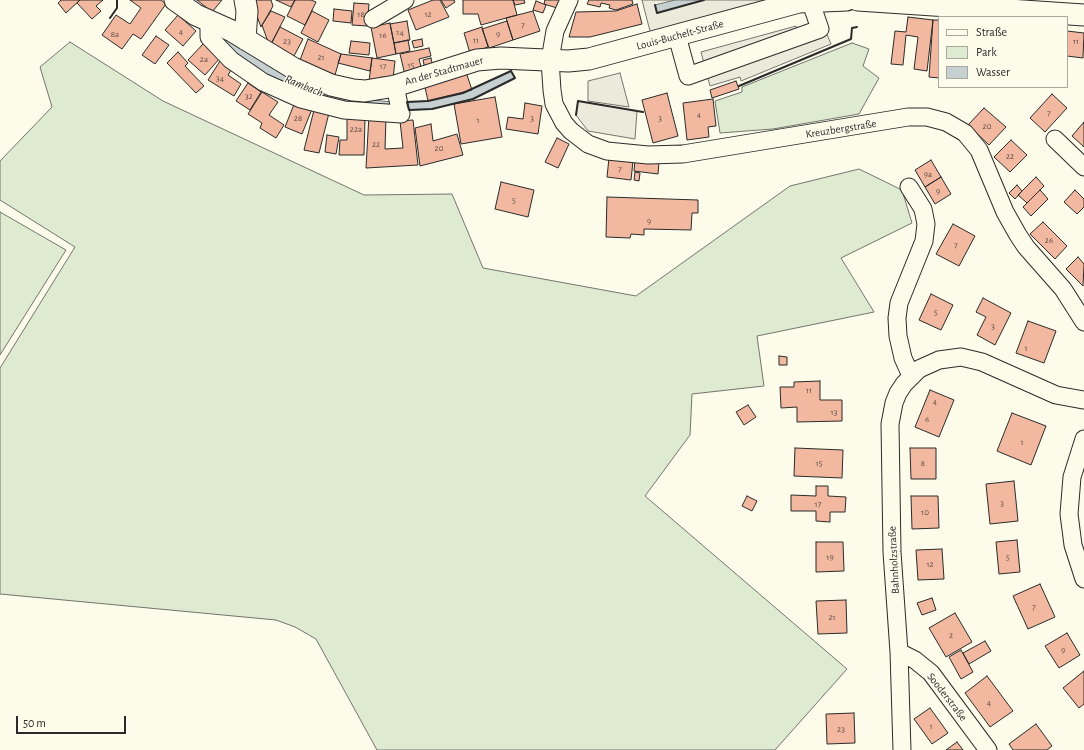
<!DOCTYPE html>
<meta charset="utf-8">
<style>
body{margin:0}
#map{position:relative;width:1084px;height:750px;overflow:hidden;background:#fdfbea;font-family:"Alegreya Sans",sans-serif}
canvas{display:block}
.legend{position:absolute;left:938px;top:16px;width:130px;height:72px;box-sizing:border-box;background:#fdfbea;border:1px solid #a9a89e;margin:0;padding:5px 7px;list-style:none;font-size:12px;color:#2b2b2b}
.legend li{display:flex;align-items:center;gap:8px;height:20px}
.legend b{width:20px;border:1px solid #a9a89e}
.scale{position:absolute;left:16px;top:716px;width:110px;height:18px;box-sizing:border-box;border:2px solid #2b2b2b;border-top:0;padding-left:5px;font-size:12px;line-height:14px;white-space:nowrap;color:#2b2b2b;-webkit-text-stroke:3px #fdfbea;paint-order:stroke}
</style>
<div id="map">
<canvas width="1084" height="750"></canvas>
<ul class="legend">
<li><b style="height:5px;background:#fdfbea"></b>Straße</li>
<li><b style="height:11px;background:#deebd1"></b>Park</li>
<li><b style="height:11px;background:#c7d0d0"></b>Wasser</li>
</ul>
<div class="scale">50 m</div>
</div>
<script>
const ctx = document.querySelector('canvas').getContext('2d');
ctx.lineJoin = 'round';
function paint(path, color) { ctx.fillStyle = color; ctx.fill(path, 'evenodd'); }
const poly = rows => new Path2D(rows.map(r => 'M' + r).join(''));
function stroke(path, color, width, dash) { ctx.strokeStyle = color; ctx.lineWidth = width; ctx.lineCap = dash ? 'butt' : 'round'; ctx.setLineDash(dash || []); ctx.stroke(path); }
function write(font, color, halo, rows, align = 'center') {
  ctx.font = font + ' "Alegreya Sans",sans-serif'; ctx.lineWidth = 3; ctx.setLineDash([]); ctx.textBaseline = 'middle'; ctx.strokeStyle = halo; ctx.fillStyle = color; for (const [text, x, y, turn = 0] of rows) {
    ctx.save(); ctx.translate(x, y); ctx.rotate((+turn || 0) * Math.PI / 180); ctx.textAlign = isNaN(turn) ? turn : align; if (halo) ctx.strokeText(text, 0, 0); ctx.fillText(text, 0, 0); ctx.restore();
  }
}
const green = poly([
 [70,42,163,101,364,195,452,194,483,268,636,296,790,186,859,169,902,190,912,223,841,258,874,312,757,336,764,386,692,394,690,435,645,496,847,669,775,750,377,750,316,639,295,627,276,620,0,594,0,368,75,247,0,200,0,161,52,107,40,67,70,42],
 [852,43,869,49,863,66,879,78,859,114,773,129,720,133,715,101,742,92,742,87,852,43],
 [0,212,66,250,0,355,0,212]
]);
paint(green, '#deebd1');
stroke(green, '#74746e', 1);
const parking = poly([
 [642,0,780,0,651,35,642,0],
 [823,25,831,44,741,81,740,77,710,86,701,52,796,26,798,33,823,25],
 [620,73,629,107,588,101,588,81,620,73],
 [578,101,637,111,635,139,588,131,576,115,578,101]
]);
paint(parking, '#eceadb');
stroke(parking, '#74746e', 1);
const water = poly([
 [675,0,704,0,657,13,655,5,675,0],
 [229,38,350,98,393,102,393,112,351,107,267,79,222,45,229,38],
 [511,71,515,78,473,99,432,109,409,110,407,102,428,101,463,93,511,71]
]);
paint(water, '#c7d0d0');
stroke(water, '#74746e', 1);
const building = poly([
 [61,0,80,0,66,13,58,3,61,0],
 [80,0,103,0,96,6,101,11,92,19,77,3,80,0],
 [130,0,161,0,166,4,141,39,133,34,122,49,102,35,116,15,130,24,141,8,130,0],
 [197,0,222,0,212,12,197,0],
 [251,0,271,0,273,6,261,27,251,0],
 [276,0,295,0,291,7,276,0],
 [295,0,311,0,316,2,305,25,287,16,295,0],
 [433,0,440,0,449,17,416,30,408,10,433,0],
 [441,0,454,0,455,2,446,8,441,0],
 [463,0,513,0,517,15,481,25,478,14,463,14,463,0],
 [513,0,524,0,525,3,515,5,513,0],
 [545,0,560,0,557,8,544,4,545,0],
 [589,0,632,0,633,4,616,10,609,8,610,5,601,3,600,7,587,4,589,0],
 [536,1,546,5,543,13,533,10,536,1],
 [354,3,369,4,367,26,352,25,354,3],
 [637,4,642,24,590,37,569,37,576,12,616,11,637,4],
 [334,9,352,11,351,23,333,21,334,9],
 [271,11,285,17,271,44,267,39,262,25,271,11],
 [312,11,329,20,318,42,301,33,312,11],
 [533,11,540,31,513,40,506,18,533,11],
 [178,15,196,31,183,46,165,30,178,15],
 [908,17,933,20,927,71,914,69,918,37,906,35,903,65,891,64,895,31,906,32,908,17],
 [933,20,939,20,939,78,929,77,933,20],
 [407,21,410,40,394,43,390,24,407,21],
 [507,21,513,40,489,48,482,29,507,21],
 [390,23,396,54,377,58,371,27,390,23],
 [280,27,303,39,294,56,271,44,280,27],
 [482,27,488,47,470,53,464,33,482,27],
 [1067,31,1084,33,1083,58,1067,56,1067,31],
 [156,36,169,45,155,64,142,55,156,36],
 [308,39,341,54,335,75,300,60,308,39],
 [422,39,423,46,414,48,412,41,422,39],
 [408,40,410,51,396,54,394,43,408,40],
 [351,41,370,43,369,55,349,53,351,41],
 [204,43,220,58,205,75,188,60,204,43],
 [429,48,431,56,419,59,422,71,405,75,400,54,429,48],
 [178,52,188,63,185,66,204,86,196,93,167,63,178,52],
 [341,54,372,58,370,71,338,63,341,54],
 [372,58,395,61,393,79,381,77,381,80,369,81,372,58],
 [431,58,433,67,425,69,423,60,431,58],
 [220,61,231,70,228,75,241,84,234,96,208,80,220,61],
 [466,72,472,90,428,101,425,87,466,72],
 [736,81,739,89,712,98,710,90,736,81],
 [248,83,261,92,250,110,236,101,248,83],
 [262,92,278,102,269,115,284,125,276,138,260,128,262,123,248,114,262,92],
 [667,93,678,136,653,143,642,100,667,93],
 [1052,94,1067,108,1045,132,1030,118,1052,94],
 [495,97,502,137,461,144,454,104,495,97],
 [713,99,716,126,708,127,709,137,687,140,683,103,713,99],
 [295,102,312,109,302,134,285,127,295,102],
 [525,103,542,106,538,134,506,129,508,117,523,119,525,103],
 [984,108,1006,127,989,145,968,125,984,108],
 [314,110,329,113,319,153,304,150,314,110],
 [369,115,386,117,385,149,403,148,400,121,413,120,418,165,366,168,369,115],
 [347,118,365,118,364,155,339,155,340,140,347,140,347,118],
 [1084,122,1084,147,1072,136,1084,122],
 [431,124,433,141,457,134,463,155,420,166,415,128,431,124],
 [327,135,339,137,336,154,325,152,327,135],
 [557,138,569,144,558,168,545,162,557,138],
 [1011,140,1027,155,1010,172,994,157,1011,140],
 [609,158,633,161,631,180,607,177,609,158],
 [635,160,659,162,658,174,634,171,635,160],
 [931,160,941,177,925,187,915,170,931,160],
 [635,172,640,173,639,181,634,180,635,172],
 [941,177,951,194,935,204,925,187,941,177],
 [1036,177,1044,186,1027,203,1018,195,1036,177],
 [501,182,534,190,528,217,495,209,501,182],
 [1017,185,1022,191,1015,199,1009,193,1017,185],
 [1040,190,1048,199,1031,216,1023,207,1040,190],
 [1075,190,1084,199,1084,207,1077,214,1064,202,1075,190],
 [607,197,698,200,698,213,692,213,691,230,644,229,644,235,631,234,630,238,606,237,607,197],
 [1043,222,1067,246,1055,259,1030,234,1043,222],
 [953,224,975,236,959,266,936,254,953,224],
 [1078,257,1084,264,1083,286,1066,269,1078,257],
 [931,294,953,305,941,330,919,320,931,294],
 [983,298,1011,313,995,345,977,335,986,317,976,312,983,298],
 [1028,321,1056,331,1044,363,1016,353,1028,321],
 [779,356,787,357,787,365,779,365,779,356],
 [820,381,820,400,842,400,842,421,797,422,797,407,781,408,780,387,794,387,794,382,820,381],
 [930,390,954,400,939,437,915,427,930,390],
 [748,405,756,417,744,425,736,412,748,405],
 [1012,413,1046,426,1031,465,997,451,1012,413],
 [795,448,843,450,842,478,794,476,795,448],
 [910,448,936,448,936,479,911,479,910,448],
 [1014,481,1018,521,990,524,986,484,1014,481],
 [816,486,828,486,828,496,846,497,845,512,830,512,830,522,816,521,816,511,791,511,791,495,816,496,816,486],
 [747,496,757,501,752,511,742,506,747,496],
 [911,496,938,496,939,528,912,529,911,496],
 [1017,540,1020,572,999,574,996,542,1017,540],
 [816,542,843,542,844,571,816,572,816,542],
 [942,549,944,579,918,580,916,550,942,549],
 [1040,584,1055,617,1028,629,1013,596,1040,584],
 [932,598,936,610,922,615,917,603,932,598],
 [846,600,847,633,818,634,816,601,846,600],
 [955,613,972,642,946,657,929,628,955,613],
 [1067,633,1080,655,1059,668,1045,646,1067,633],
 [985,641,991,651,969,664,963,653,985,641],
 [961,650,973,672,961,679,949,657,961,650],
 [1084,671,1084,704,1079,708,1063,688,1084,671],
 [987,676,1013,711,990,727,965,693,987,676],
 [930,708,948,733,932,744,914,719,930,708],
 [854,713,855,743,827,744,826,714,854,713],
 [1036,724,1052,746,1047,750,1013,750,1009,744,1036,724],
 [957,742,963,750,946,750,957,742]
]);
paint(building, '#f2b8a0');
stroke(building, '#2b2b2b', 1);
const minor = poly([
 [569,0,555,31,550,60,552,90,554,104,564,123,571,131,588,144,607,151,648,155,683,154,908,117,927,117,946,122,965,133,979,150,1005,212,1018,235,1026,247,1063,289,1084,322],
 [373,19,405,0],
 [209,22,209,37,231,60,263,82,301,99,344,110,401,114,395,86],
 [677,36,688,76,820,29,810,0],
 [1055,139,1084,167],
 [909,187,923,209,926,224,924,241,899,303,897,318,898,336,903,358,911,376],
 [1084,439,1072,477,1069,514,1073,545,1084,579],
 [899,652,915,660,931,673,988,750],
 [902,750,899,652,892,552,890,424,894,403,898,393,904,384,919,369,939,360,961,357,982,362,1056,395,1083,400]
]);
const major = poly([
 [175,0,196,15,232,31,293,68,331,85,353,90,365,91,395,86,477,60,501,58,568,61,589,59,799,2,847,0],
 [245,0,247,11,245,39],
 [858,0,1084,15]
]);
stroke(minor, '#2b2b2b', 19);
stroke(major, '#2b2b2b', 23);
stroke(minor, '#fdfbea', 17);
stroke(major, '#fdfbea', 21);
stroke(poly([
 [655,5,657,13,704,0],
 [110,18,117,8,117,0],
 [511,71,515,78,473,99,432,109,409,110,407,102,428,101,463,93,511,71],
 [739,86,851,39,852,28,857,27],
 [576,115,578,101,643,112]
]), '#2b2b2b', 2);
write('9px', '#5d4e48', null, [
 ["18",361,14],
 ["12",428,14],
 ["7",523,25],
 ["4",181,31],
 ["14",400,32],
 ["8a",115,34],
 ["9",498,34],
 ["16",383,35],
 ["11",476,40],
 ["23",287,41],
 ["11",1076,41],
 ["21",321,57],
 ["2a",204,59],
 ["15",411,65],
 ["17",383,66],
 ["34",220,78],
 ["32",249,96],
 ["7",1049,113],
 ["4",699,114],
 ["28",298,118],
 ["3",532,118],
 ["3",660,118],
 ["1",478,120],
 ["20",987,126],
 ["22a",356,129],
 ["22",376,144],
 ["20",439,148],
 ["22",1010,156],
 ["7",620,169],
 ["9a",928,174],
 ["9",938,191],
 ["5",514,200],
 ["9",649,221],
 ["26",1049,240],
 ["7",956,245],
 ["5",936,312],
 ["3",993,326],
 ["1",1026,348],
 ["11",809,390],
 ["4",935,401],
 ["13",834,412],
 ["6",927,419],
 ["1",1022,442],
 ["15",819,463],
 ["8",923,463],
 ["3",1002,503],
 ["17",818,504],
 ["10",925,512],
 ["19",830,557],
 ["5",1008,557],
 ["12",930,564],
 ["7",1034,607],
 ["21",832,617],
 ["2",951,635],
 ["9",1063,650],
 ["4",989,702],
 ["1",931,726],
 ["23",841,729]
]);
write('11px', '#2b2b2b', '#fdfbea', [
 ["Louis-Buchelt-Straße",680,35,-15],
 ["An der Stadtmauer",444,71,-16],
 ["Kreuzbergstraße",841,129,-9],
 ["Bahnholzstraße",894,560,-93],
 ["Sooderstraße",947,697,52]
]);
write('italic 12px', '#2b2b2b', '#fdfbea', [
 ["Rambach",304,86,22]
]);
</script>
